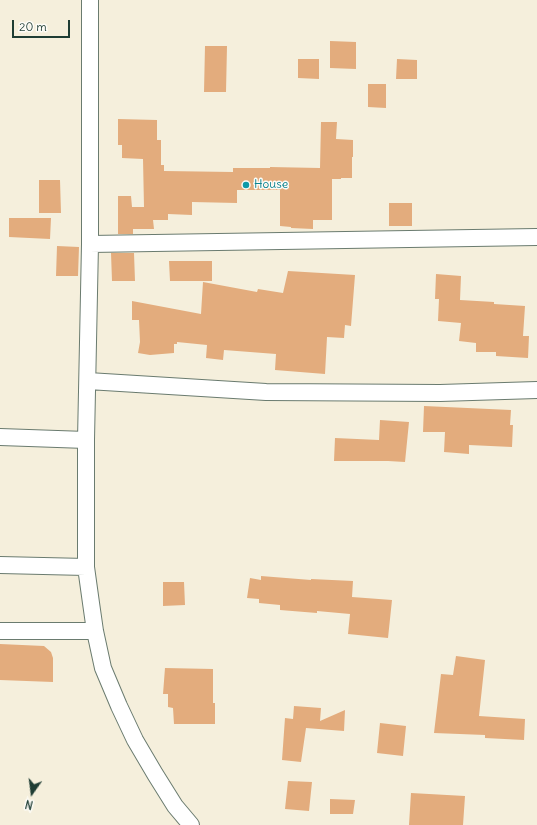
<!DOCTYPE html>
<style>
body{margin:0}
#map{position:relative;width:537px;height:825px;overflow:hidden;background:#f5efdc;font-family:Delius,sans-serif}
canvas{display:block}
.north{position:absolute;left:12px;top:773px;width:40px;height:40px;-webkit-text-stroke:3px #fdfcf7;paint-order:stroke;rotate:194deg;font-size:11px;font-weight:700;line-height:16px;text-align:center;color:#1f3d34}
.north::after{content:'';display:block;margin:auto;width:14px;height:18px;background:#1f3d34;clip-path:polygon(50% 0,100% 100%,50% 72%,0 100%)}
.scale{position:absolute;left:12px;top:20px;width:58px;height:18px;box-sizing:border-box;border:2px solid #1f3d34;border-top:0;padding-left:5px;font-size:12px;line-height:14px;white-space:nowrap;color:#1f3d34;-webkit-text-stroke:3px #fdfcf7;paint-order:stroke}
</style>
<div id="map">
<canvas width="537" height="825"></canvas>
<div class="north">N</div>
<div class="scale">20 m</div>
</div>
<script>
const ctx = document.querySelector('canvas').getContext('2d');
ctx.lineJoin = 'round';
function paint(path, color) { ctx.fillStyle = color; ctx.fill(path, 'evenodd'); }
const poly = rows => new Path2D(rows.map(r => 'M' + r).join(''));
function stroke(path, color, width, dash) { ctx.strokeStyle = color; ctx.lineWidth = width; ctx.lineCap = dash ? 'butt' : 'round'; ctx.setLineDash(dash || []); ctx.stroke(path); }
function write(font, color, halo, rows, align = 'center') {
  ctx.font = font + ' Delius,sans-serif'; ctx.lineWidth = 3; ctx.setLineDash([]); ctx.textBaseline = 'middle'; ctx.strokeStyle = halo; ctx.fillStyle = color; for (const [text, x, y, turn = 0] of rows) {
    ctx.save(); ctx.translate(x, y); ctx.rotate((+turn || 0) * Math.PI / 180); ctx.textAlign = isNaN(turn) ? turn : align; if (halo) ctx.strokeText(text, 0, 0); ctx.fillText(text, 0, 0); ctx.restore();
  }
}
paint(poly([
 [330,41,356,42,356,69,330,68],
 [205,46,227,46,226,92,204,92],
 [298,59,319,59,319,79,298,78],
 [397,59,417,60,417,79,396,79],
 [368,84,386,84,386,108,368,107],
 [118,119,157,120,157,140,161,140,161,165,164,165,164,171,233,172,233,168,270,168,270,167,320,168,321,122,337,122,336,139,353,140,353,157,352,157,352,178,341,178,341,179,332,179,332,220,313,220,313,229,291,228,291,227,280,226,280,190,237,190,237,203,192,202,192,215,168,214,168,220,153,220,154,229,133,229,133,234,118,234,118,196,131,196,132,207,144,207,143,159,122,158,122,145,118,145],
 [39,180,60,180,61,213,39,213],
 [389,203,412,203,412,226,389,226],
 [9,218,51,218,50,239,9,237],
 [57,246,79,247,78,276,56,276],
 [111,253,134,253,135,281,112,281],
 [169,261,212,261,212,281,170,281],
 [288,271,355,275,351,326,345,325,344,338,327,337,325,374,275,370,276,354,224,350,223,360,206,358,207,345,177,342,177,344,174,344,174,353,150,355,138,353,140,342,139,320,132,320,132,301,201,314,203,282,257,292,258,289,283,293],
 [436,274,461,276,460,300,494,302,494,304,525,306,523,336,529,336,528,358,496,356,496,352,476,352,476,343,459,341,461,323,438,321,439,299,435,299],
 [424,406,511,410,510,425,513,425,512,447,469,445,469,454,444,452,445,432,423,432],
 [380,420,409,422,405,462,388,461,334,461,335,438,379,440],
 [261,576,311,580,311,579,353,581,352,597,392,600,388,638,348,634,350,614,317,611,317,613,280,610,280,605,259,603,259,599,247,598,250,578,261,580],
 [163,582,184,582,185,605,163,606],
 [0,644,44,646,51,652,53,658,53,682,0,680],
 [456,656,485,660,479,716,525,719,524,740,485,738,485,735,434,733,441,674,453,675],
 [165,668,213,669,213,703,215,703,215,724,174,724,173,708,168,707,168,694,163,694],
 [294,706,321,708,320,721,345,710,344,731,306,728,301,762,282,760,285,718,293,719],
 [380,723,406,726,403,756,377,753],
 [288,781,312,782,309,811,285,809],
 [411,793,465,796,463,825,409,825],
 [330,799,355,800,353,814,330,814]
]), '#e3ac7d');
const minor = poly([
 [90,0,90,244,86,440,86,567,91,603,95,631,103,668,119,706,135,740,155,774,175,806,191,825],
 [90,244,537,237],
 [88,381,266,392,440,393,537,390],
 [0,437,86,440],
 [0,565,86,567],
 [0,631,95,631]
]);
stroke(minor, '#6a7b6f', 18);
stroke(minor, '#fff', 16);
for (const [x, y, r, color] of [
 [246,185,4,"#0f9aa8"]
]) { const dot = new Path2D(); dot.arc(x, y, r, 0, 2 * Math.PI); ctx.fillStyle = color; ctx.fill(dot); stroke(dot, '#fdfcf7', 1.5); }
write('12px', '#0d838f', '#fdfcf7', [
 ["House",254,185]
], 'left');
</script>
